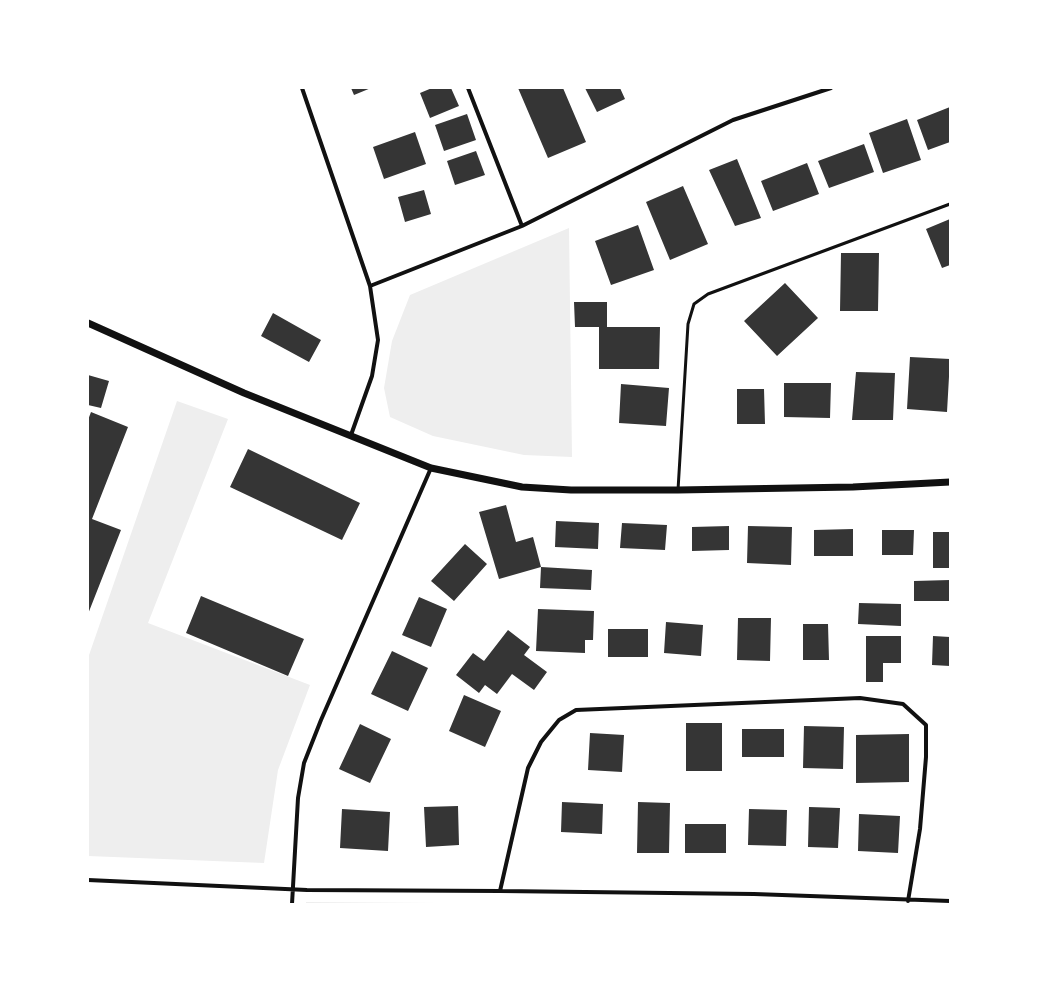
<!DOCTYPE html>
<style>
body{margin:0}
#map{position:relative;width:1038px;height:992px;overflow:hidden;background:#fff;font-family:"IBM Plex Sans",sans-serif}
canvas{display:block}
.frame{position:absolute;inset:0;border:89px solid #fff;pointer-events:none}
</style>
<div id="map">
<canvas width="1038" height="992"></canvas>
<div class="frame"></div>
</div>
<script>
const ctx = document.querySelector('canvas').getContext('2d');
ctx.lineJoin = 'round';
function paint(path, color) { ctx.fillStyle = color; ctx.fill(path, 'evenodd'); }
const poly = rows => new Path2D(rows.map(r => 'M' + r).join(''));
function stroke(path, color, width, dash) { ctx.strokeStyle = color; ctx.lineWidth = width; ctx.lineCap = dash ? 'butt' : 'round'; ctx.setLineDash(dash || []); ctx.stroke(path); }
paint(poly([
 [569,228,572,457,524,455,433,436,390,417,384,388,392,341,410,295],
 [177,401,228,419,148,623,310,685,278,770,264,863,88,856,88,658],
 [306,902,574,904,306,904]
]), '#eee');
paint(poly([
 [351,88,371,88,354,95],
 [432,88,451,88,459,106,430,118,420,93],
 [518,88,563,88,586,142,548,158],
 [585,88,620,88,625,99,597,112],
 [950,107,950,142,928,150,917,120],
 [467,114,476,140,444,151,435,125],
 [907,119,921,160,883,173,869,133],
 [415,132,426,164,384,179,373,147],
 [864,144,874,172,829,188,818,161],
 [476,151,485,175,455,185,447,161],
 [737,159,761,218,735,226,709,170],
 [807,163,819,194,773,211,761,181],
 [683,186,708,244,670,260,646,202],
 [424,190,431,214,405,222,398,197],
 [950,219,950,265,942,268,926,229],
 [638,225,654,270,611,285,595,241],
 [841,253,879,253,878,311,840,311],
 [785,283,818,318,777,356,744,321],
 [574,302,607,302,607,327,660,327,659,369,599,369,599,327,575,327],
 [273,313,321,340,309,362,261,336],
 [910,357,950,359,947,412,907,409],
 [856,372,895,373,893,420,852,420],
 [88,375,109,381,101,408,88,405],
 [784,383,831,383,830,418,784,417],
 [621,384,669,388,666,426,619,423],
 [737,389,764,389,765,424,737,424],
 [91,412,128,427,92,519,121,530,88,614,88,420],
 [248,449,360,503,342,540,230,487],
 [506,505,516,542,533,537,541,567,499,579,479,512],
 [556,521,599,523,598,549,555,547],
 [622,523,667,525,665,550,620,548],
 [729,526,729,550,692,551,692,527],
 [748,526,792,527,791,565,747,563],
 [853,529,853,556,814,556,814,530],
 [882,530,914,530,913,555,882,555],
 [933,532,950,532,950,568,933,568],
 [465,544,487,564,454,601,431,581],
 [541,567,592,570,591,590,540,588],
 [950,580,950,601,914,601,914,581],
 [201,596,304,639,288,676,186,633],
 [419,597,447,609,431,647,402,635],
 [859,603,901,604,901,626,858,624],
 [538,609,594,611,593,640,585,640,585,653,536,651],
 [738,618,771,618,770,661,737,660],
 [666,622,703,625,701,656,664,653],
 [803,624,828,624,829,660,803,660],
 [608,629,648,629,648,657,608,657],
 [508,630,530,647,524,655,547,672,534,690,512,674,497,694,485,685,479,693,456,675,473,653,484,661],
 [866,636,901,636,901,663,883,663,883,682,866,682],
 [933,636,950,637,950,666,932,665],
 [392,651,428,668,408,711,371,694],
 [464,695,501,711,485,747,449,731],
 [686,723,722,723,722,771,686,771],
 [360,724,391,739,370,783,339,769],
 [804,726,844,727,843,769,803,768],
 [742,729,784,729,784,757,742,757],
 [590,733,624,735,622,772,588,770],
 [909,734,909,782,856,783,856,735],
 [562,802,603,804,602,834,561,832],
 [638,802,670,803,669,853,637,853],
 [458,806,459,845,426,847,424,807],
 [809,807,840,808,838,848,808,847],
 [342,809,390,812,388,851,340,848],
 [749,809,787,810,786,846,748,845],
 [859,814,900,816,898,853,858,851],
 [685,824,726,824,726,853,685,853]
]), '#353535');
stroke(poly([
 [678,490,688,324,694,304,708,294,950,204]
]), '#111', 3);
stroke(poly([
 [302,88,370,286,378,340,372,376,351,435],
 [468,88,522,226],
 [370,286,522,226,733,120,831,88],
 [88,880,307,890,500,891,754,894,950,901],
 [500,891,528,768,541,742,559,720,576,710,860,698,903,704,926,725,926,757,920,829,908,901],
 [292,904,298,798,304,763,321,720,431,468]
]), '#111', 4);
stroke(poly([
 [88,323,244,393,431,468,522,487,571,490,678,490,853,487,950,482]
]), '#111', 7);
</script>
